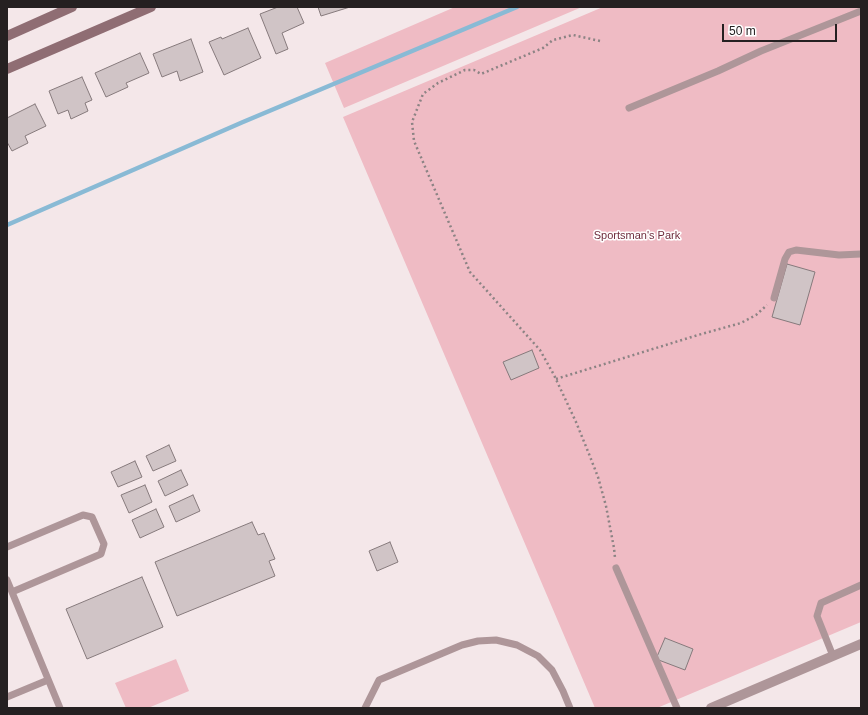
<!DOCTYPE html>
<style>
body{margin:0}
#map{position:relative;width:868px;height:715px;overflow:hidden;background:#f4e7e9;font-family:Helvetica,sans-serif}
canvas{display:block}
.frame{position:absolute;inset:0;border:8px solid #252021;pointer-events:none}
.scale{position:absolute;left:722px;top:24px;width:115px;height:18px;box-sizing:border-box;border:2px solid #252021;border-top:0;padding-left:5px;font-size:12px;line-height:14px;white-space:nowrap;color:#252021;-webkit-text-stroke:3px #fff;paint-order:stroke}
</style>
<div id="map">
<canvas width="868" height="715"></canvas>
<div class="frame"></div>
<div class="scale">50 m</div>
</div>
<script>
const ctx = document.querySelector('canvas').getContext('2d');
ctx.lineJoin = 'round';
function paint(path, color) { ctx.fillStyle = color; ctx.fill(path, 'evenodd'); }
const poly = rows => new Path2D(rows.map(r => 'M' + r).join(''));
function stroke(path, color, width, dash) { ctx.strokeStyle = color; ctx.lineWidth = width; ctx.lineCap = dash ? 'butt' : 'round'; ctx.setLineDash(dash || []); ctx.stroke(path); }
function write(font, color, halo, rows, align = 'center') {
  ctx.font = font + ' Helvetica,sans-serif'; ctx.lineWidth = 3; ctx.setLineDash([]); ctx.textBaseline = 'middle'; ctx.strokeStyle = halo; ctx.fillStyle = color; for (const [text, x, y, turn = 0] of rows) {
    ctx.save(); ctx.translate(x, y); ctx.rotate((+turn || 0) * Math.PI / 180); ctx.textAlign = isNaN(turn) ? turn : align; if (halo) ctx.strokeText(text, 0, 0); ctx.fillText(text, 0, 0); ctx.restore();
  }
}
paint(poly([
 [455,7,582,7,344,108,325,63],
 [603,7,861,7,861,622,657,708,595,708,343,117],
 [176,659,189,691,148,708,126,708,115,683]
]), '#efbbc4');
stroke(poly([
 [7,225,243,122,517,7]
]), '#89bad5', 4.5);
const building = poly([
 [278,7,297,7,304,23,282,33,288,49,276,54,260,14,278,7],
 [318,7,350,7,321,16,318,7],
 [248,28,261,58,224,75,209,42,221,37,222,39,248,28],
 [191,39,203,72,180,81,177,71,162,77,153,54,191,39],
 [140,53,149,73,126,83,128,87,106,97,95,73,140,53],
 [82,77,92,100,85,103,88,111,71,119,68,110,58,114,49,91,82,77],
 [35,104,46,126,25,136,28,143,12,151,7,142,7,118,35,104],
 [787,264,815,272,800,325,772,317,787,264],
 [532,350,539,368,511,380,503,362,532,350],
 [169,445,176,461,153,471,146,456,169,445],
 [135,461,142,477,118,487,111,472,135,461],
 [181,470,188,485,165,496,158,481,181,470],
 [145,485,152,502,129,513,121,495,145,485],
 [193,495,200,511,176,522,169,506,193,495],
 [156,509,164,527,140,538,132,520,156,509],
 [252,522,258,535,264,533,275,559,269,561,275,576,177,616,155,562,252,522],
 [390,542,398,562,377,571,369,551,390,542],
 [142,577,163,627,87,659,66,609,142,577],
 [665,638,693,649,685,670,656,659,665,638]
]);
paint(building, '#d0c4c6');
stroke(building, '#867a7c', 1);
stroke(poly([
 [600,41,573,35,553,40,543,48,481,74,474,70,465,70,438,83,423,94,412,122,414,141,470,272,540,350,554,375,576,422,589,454,598,477,606,506,614,548,615,558],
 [556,379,698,335,741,323,756,315,767,305]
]), '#8c8384', 2.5, [2, 3]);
stroke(poly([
 [629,108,718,71,761,51,861,11],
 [774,298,785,259,789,252,796,250,839,255,861,254],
 [7,547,83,515,92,517,104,544,101,554,12,592],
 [616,568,677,708],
 [7,580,60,708],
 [833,656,817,616,821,603,861,585],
 [7,697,48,680],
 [365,708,379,680,462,645,478,641,496,640,517,645,538,656,552,670,563,691,570,708]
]), '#ae9699', 7);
stroke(poly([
 [711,708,861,644]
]), '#ae9699', 10);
stroke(poly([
 [7,36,72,7],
 [7,69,151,7]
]), '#8f6d73', 10);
write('11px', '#6f2d3d', '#fff', [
 ["Sportsman's Park",637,236]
]);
</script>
